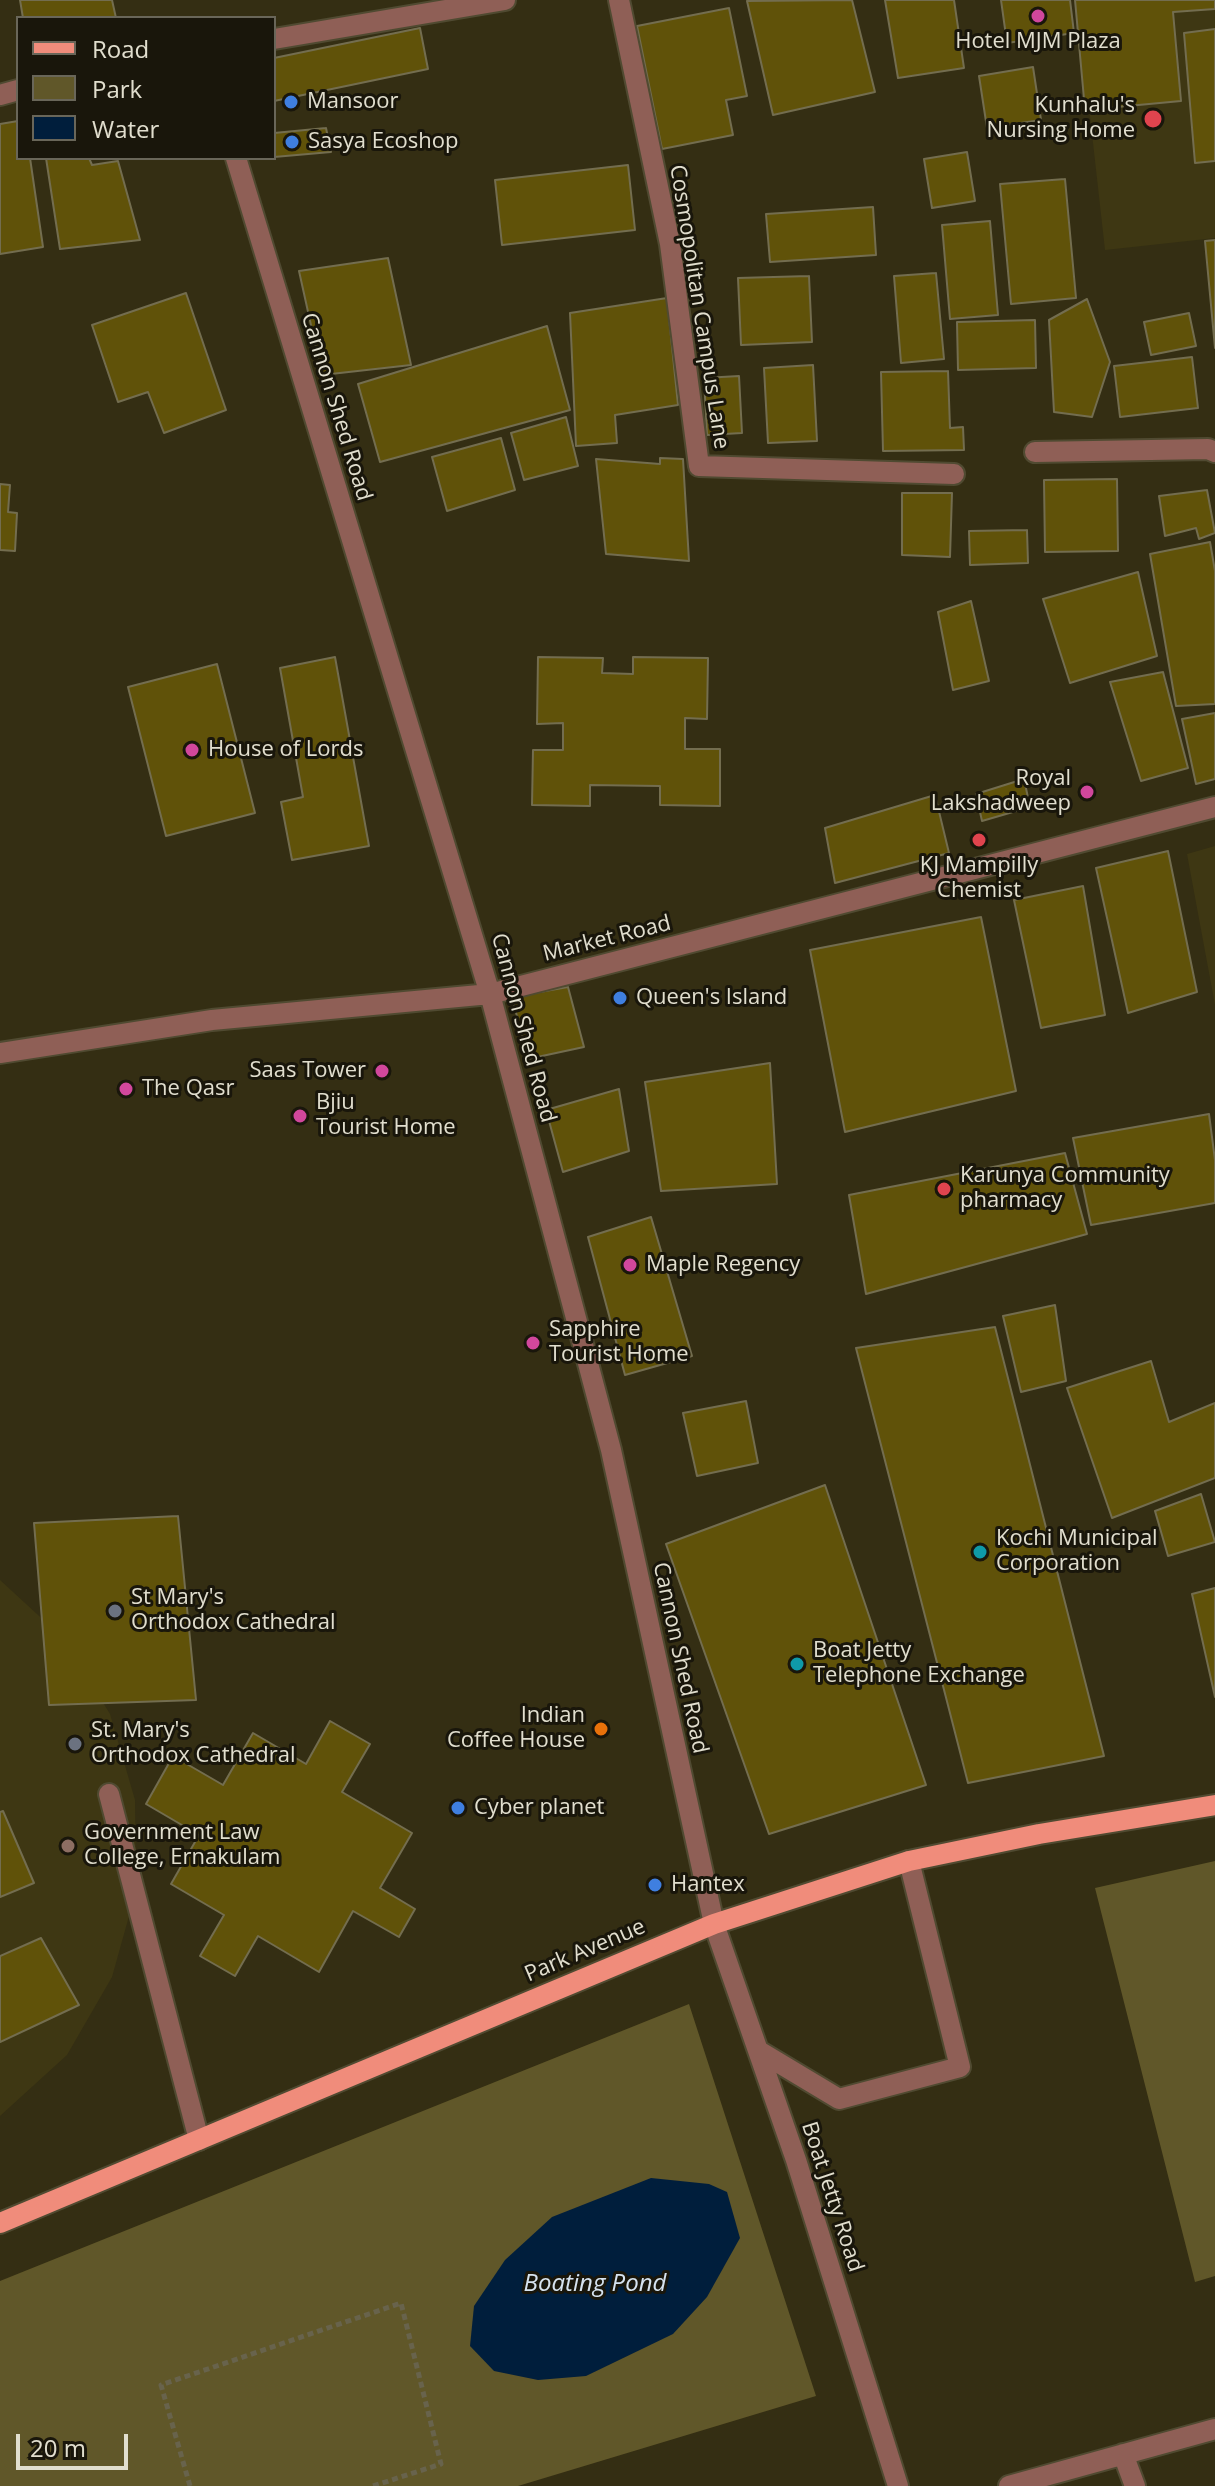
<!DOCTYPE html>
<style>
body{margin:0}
#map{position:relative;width:1215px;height:2486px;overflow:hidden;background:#342e13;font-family:"Open Sans",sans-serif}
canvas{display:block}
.legend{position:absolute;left:16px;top:16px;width:260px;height:144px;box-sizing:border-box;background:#19160b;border:2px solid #696659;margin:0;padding:10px 14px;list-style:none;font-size:24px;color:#e1dece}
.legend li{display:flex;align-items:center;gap:16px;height:40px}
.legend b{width:40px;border:2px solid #696659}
.scale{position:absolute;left:16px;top:2434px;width:112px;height:36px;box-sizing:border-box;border:4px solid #e1dece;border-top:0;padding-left:10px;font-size:24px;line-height:28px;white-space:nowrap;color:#e1dece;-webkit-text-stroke:6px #19160b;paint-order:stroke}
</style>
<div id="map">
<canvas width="1215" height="2486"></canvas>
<ul class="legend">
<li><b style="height:10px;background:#f08c7b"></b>Road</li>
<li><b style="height:22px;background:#605729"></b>Park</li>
<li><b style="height:22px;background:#001e3c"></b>Water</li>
</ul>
<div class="scale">20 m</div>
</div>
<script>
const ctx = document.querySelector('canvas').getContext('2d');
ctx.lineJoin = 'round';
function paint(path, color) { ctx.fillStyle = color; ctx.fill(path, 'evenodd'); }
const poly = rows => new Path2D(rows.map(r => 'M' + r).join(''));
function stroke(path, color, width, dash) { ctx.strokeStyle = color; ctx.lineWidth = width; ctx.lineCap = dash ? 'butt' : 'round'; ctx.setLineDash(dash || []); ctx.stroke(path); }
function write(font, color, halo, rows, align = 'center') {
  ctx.font = font + ' "Open Sans",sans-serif'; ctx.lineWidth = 6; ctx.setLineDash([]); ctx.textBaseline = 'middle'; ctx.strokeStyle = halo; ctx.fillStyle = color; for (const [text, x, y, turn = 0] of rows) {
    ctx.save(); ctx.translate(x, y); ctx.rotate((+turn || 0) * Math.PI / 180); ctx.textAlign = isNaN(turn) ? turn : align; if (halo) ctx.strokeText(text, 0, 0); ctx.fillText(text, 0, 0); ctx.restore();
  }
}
paint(poly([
 [1077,0,1215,0,1215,238,1105,250],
 [1215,846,1215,1005,1187,854],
 [0,1580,63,1638,110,1714,135,1800,136,1891,112,1977,67,2055,0,2116]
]), '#3e3713');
paint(poly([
 [1215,1861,1215,2276,1195,2282,1095,1888],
 [689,2004,816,2396,518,2486,0,2486,0,2281]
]), '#605729');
paint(poly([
 [651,2178,709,2184,727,2192,740,2238,707,2297,673,2334,586,2376,538,2380,494,2371,470,2346,474,2306,505,2260,552,2217]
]), '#001e3c');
const building = poly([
 [20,0,112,0,116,18,23,18,20,0],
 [852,0,875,92,773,115,747,1,852,0],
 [885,0,954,0,964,68,898,78,885,0],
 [1001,0,1070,0,1074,33,1007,43,1001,0],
 [1075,0,1215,0,1215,9,1173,12,1181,101,1085,110,1075,0],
 [729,8,747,96,726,100,733,135,662,149,637,26,729,8],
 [420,28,428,69,274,101,274,58,420,28],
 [1215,29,1215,161,1195,163,1184,33,1215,29],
 [1033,67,1041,120,987,128,979,76,1033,67],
 [18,121,18,158,30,158,43,247,0,254,0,124,18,121],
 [326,128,331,152,274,157,274,133,326,128],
 [967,152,975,201,932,208,924,159,967,152],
 [46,158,89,158,92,165,118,161,140,240,60,249,46,158],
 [628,165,635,230,502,245,495,180,628,165],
 [1065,179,1076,298,1011,304,1000,184,1065,179],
 [873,207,876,255,770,262,766,214,873,207],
 [990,221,998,315,950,319,942,225,990,221],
 [1215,240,1215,348,1205,241,1215,240],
 [388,258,411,365,322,375,299,271,388,258],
 [936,273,944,359,901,363,894,276,936,273],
 [809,276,812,342,741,345,738,278,809,276],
 [186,293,226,410,164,433,148,392,118,402,92,325,186,293],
 [667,298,678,405,615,415,617,443,576,446,570,313,667,298],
 [1087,299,1110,362,1092,417,1054,412,1049,320,1087,299],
 [1189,313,1196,346,1151,355,1144,322,1189,313],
 [1035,320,1036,368,958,370,957,322,1035,320],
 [547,326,570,410,380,462,358,384,547,326],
 [1192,357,1198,408,1120,417,1114,366,1192,357],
 [813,365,817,441,768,443,764,368,813,365],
 [948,371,950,428,963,427,964,450,883,451,881,372,948,371],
 [739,376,742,433,707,435,704,378,739,376],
 [566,417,578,466,524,480,511,433,566,417],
 [501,438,515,490,447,511,432,457,501,438],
 [660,458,683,459,689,561,606,554,596,459,660,464,660,458],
 [1117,479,1118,551,1045,552,1044,480,1117,479],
 [0,484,10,485,8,512,17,513,15,551,0,550,0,484],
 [1207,490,1215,533,1199,539,1196,528,1165,536,1159,496,1207,490],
 [902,493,952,493,950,557,902,555,902,493],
 [1027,530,1028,563,970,565,969,531,1027,530],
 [1210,542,1215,571,1215,704,1176,706,1150,554,1210,542],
 [1138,572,1157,656,1070,683,1043,599,1138,572],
 [971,601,989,681,953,690,938,612,971,601],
 [335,657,369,846,292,860,281,802,303,797,280,668,335,657],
 [538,657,603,658,602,673,633,674,633,657,708,658,707,719,685,718,685,749,720,749,720,806,660,805,660,786,590,785,590,806,532,805,533,750,563,750,563,723,537,724,538,657],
 [217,664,255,813,166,836,128,687,217,664],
 [1163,672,1188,768,1141,781,1110,682,1163,672],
 [1215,713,1215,779,1196,784,1182,719,1215,713],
 [1024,779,1030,807,982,821,976,794,1024,779],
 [935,795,949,853,835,883,825,828,935,795],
 [1168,851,1197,992,1128,1013,1096,868,1168,851],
 [1083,886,1105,1015,1041,1028,1014,900,1083,886],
 [981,917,1016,1091,845,1132,810,950,981,917],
 [568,987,584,1047,528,1059,512,997,568,987],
 [770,1063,777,1184,661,1191,645,1082,770,1063],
 [619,1089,629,1151,563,1172,546,1110,619,1089],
 [1209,1114,1215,1160,1215,1203,1091,1225,1073,1138,1209,1114],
 [1065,1153,1087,1234,866,1294,849,1195,1065,1153],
 [651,1217,692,1356,625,1375,588,1237,651,1217],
 [1055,1305,1066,1381,1021,1392,1003,1316,1055,1305],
 [995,1327,1104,1756,968,1783,856,1348,995,1327],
 [1151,1361,1169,1422,1215,1403,1215,1478,1112,1518,1067,1388,1151,1361],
 [746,1401,758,1463,697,1476,683,1413,746,1401],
 [825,1485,926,1785,769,1834,666,1544,825,1485],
 [1201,1494,1215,1542,1168,1556,1155,1511,1201,1494],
 [178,1516,196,1700,49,1705,34,1523,178,1516],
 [1215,1588,1215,1697,1192,1594,1215,1588],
 [330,1721,370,1744,342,1792,412,1833,380,1888,415,1909,399,1937,353,1911,319,1972,258,1936,235,1976,200,1956,224,1915,171,1884,199,1835,146,1804,173,1756,223,1785,253,1733,306,1764,330,1721],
 [3,1811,34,1883,0,1897,0,1812,3,1811],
 [41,1938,79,2005,0,2042,0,1956,41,1938]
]);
paint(building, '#605209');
stroke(building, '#736d4f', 2);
const minor = poly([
 [619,0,670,244,699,466,954,474],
 [274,39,505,0],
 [0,95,18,90],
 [236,158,490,994,611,1450,714,1924,796,2160,898,2486],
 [1035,452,1208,449,1215,452],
 [0,1053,212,1020,490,994,1215,807],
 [109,1794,199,2140],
 [759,2051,839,2099,960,2067,909,1861],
 [1123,2454,1135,2486],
 [1009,2486,1215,2429]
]);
const major = poly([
 [0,2223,714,1924,909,1861,1039,1834,1215,1805]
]);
stroke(minor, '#504a31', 24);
stroke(major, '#504a31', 24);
stroke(poly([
 [190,2486,161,2385,401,2303,441,2464,373,2486]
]), '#68634c', 5, [6, 4]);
stroke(minor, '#8f5f56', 20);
stroke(major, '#f08c7b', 20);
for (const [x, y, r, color] of [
 [1038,16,8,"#d1479c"],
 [291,102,8,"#3f7fe0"],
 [1153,119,10,"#e0444e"],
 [292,142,8,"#3f7fe0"],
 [192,750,8,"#d1479c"],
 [1087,792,8,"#d1479c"],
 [979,840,8,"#e0444e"],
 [620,998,8,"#3f7fe0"],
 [382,1071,8,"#d1479c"],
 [126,1089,8,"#d1479c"],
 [300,1116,8,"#d1479c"],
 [944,1189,8,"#e0444e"],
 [630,1265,8,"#d1479c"],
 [533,1343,8,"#d1479c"],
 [980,1552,8,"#0f9aa8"],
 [115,1611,8,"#6b7280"],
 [797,1664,8,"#0f9aa8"],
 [601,1729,8,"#e8710a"],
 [75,1744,8,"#6b7280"],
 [458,1808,8,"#3f7fe0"],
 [68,1846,8,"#8d6e63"],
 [655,1885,8,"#3f7fe0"]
]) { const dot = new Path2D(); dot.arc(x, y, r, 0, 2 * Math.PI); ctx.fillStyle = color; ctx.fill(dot); stroke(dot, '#19160b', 3); }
write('22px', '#e1dece', '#19160b', [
 ["Hotel MJM Plaza",1038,42,"center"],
 ["Mansoor",307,102],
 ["Kunhalu's",1135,106,"right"],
 ["Nursing Home",1135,131,"right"],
 ["Sasya Ecoshop",308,142],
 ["House of Lords",208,750],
 ["Royal",1071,779,"right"],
 ["Lakshadweep",1071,804,"right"],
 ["KJ Mampilly",979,866,"center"],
 ["Chemist",979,891,"center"],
 ["Queen's Island",636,998],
 ["Saas Tower",366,1071,"right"],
 ["The Qasr",142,1089],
 ["Bjiu",316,1103],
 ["Tourist Home",316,1128],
 ["Karunya Community",960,1176],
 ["pharmacy",960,1201],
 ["Maple Regency",646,1265],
 ["Sapphire",549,1330],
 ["Tourist Home",549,1355],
 ["Kochi Municipal",996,1539],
 ["Corporation",996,1564],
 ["St Mary's",131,1598],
 ["Orthodox Cathedral",131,1623],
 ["Boat Jetty",813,1651],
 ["Telephone Exchange",813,1676],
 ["Indian",585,1716,"right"],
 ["Coffee House",585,1741,"right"],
 ["St. Mary's",91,1731],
 ["Orthodox Cathedral",91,1756],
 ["Cyber planet",474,1808],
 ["Government Law",84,1833],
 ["College, Ernakulam",84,1858],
 ["Hantex",671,1885]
], 'left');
write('22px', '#e1dece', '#19160b', [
 ["Cosmopolitan Campus Lane",699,307,81],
 ["Cannon Shed Road",336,407,73],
 ["Market Road",607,939,-14],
 ["Cannon Shed Road",523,1028,75],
 ["Cannon Shed Road",680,1658,78],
 ["Park Avenue",585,1951,-23],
 ["Boat Jetty Road",832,2197,72]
]);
write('italic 24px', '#d6e3f0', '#19160b', [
 ["Boating Pond",595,2284]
]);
</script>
